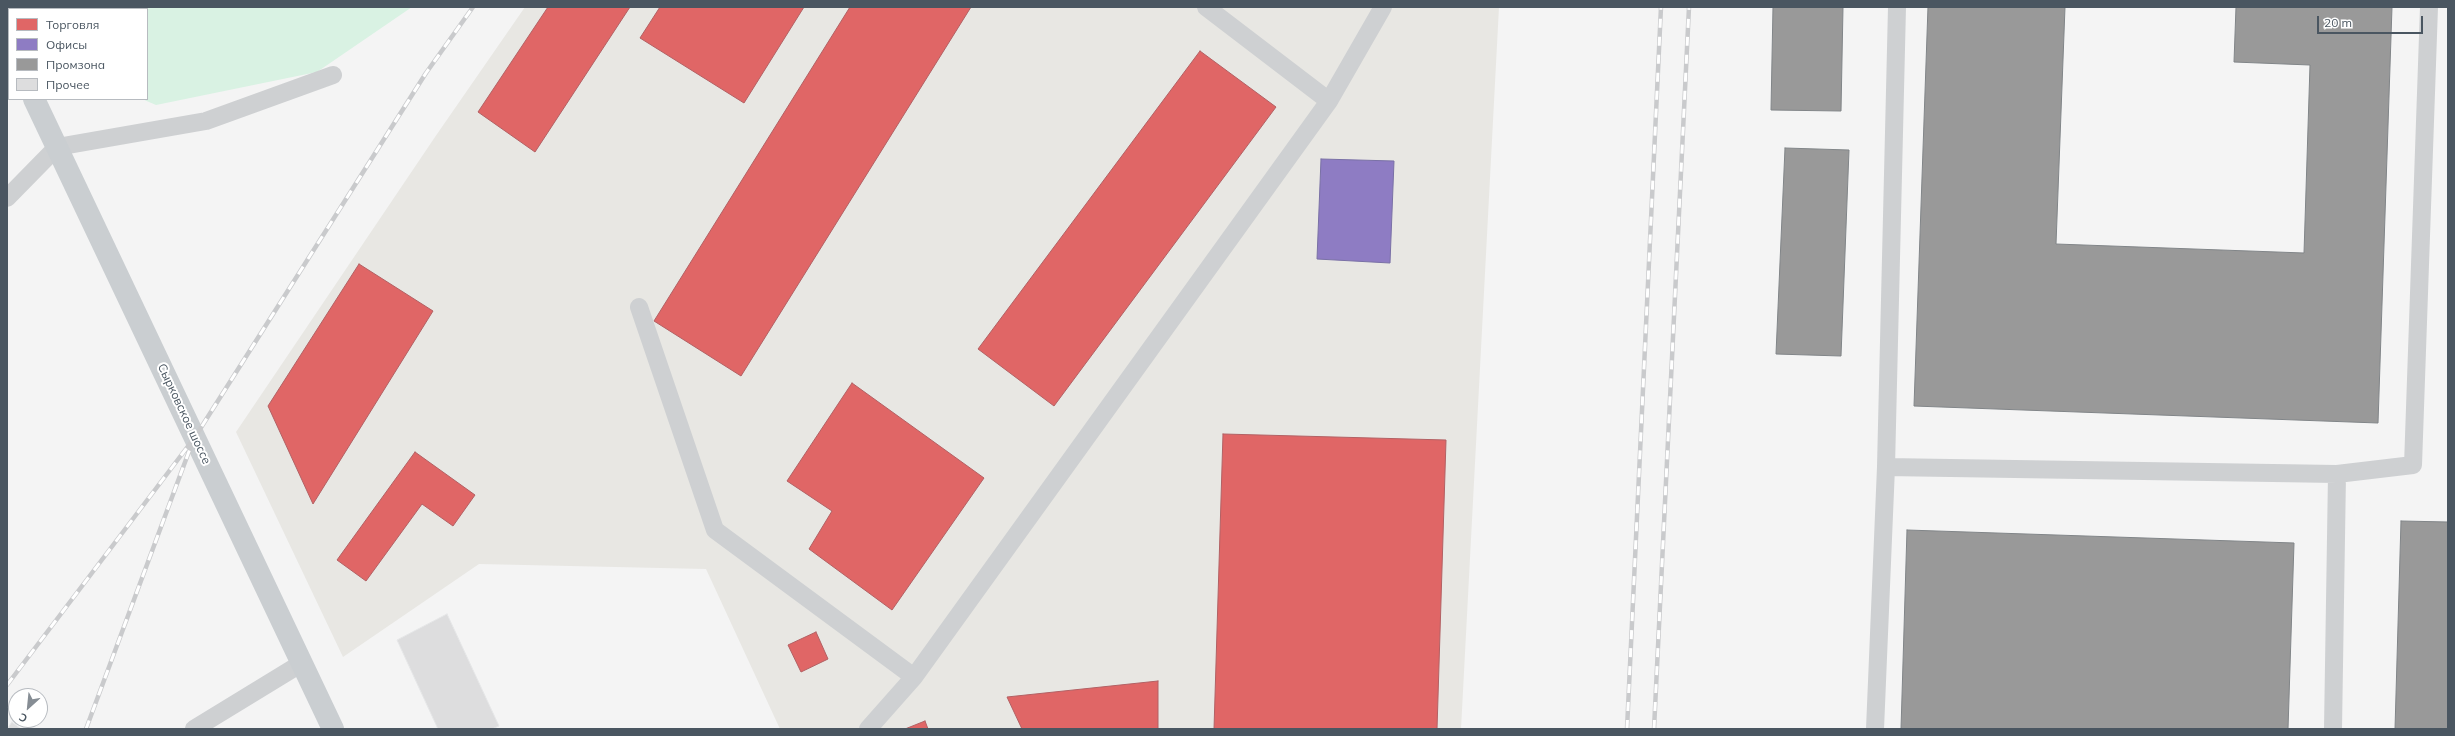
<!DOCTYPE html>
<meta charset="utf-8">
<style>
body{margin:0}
#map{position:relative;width:2455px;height:736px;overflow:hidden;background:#f4f4f4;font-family:Mulish,sans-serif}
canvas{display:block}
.frame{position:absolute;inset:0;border:8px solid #4a5661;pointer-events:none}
.legend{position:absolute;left:8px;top:8px;width:140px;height:92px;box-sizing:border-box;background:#fff;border:1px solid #b7bbc0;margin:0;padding:5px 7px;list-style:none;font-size:12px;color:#4a5661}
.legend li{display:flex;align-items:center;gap:8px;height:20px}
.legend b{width:20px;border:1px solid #b7bbc0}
.north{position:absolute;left:8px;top:688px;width:40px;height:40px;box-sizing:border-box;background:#fff;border:1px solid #b7bbc0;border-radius:50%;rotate:207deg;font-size:11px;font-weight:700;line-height:16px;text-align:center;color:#4a5661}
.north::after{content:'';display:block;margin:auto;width:14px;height:18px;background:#868d94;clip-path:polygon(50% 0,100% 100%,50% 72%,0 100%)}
.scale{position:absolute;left:2317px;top:16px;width:106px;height:18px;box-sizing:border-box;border:2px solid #4a5661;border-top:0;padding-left:5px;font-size:12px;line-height:14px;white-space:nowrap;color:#4a5661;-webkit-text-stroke:3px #fff;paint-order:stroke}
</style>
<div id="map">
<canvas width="2455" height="736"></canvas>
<div class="frame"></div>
<ul class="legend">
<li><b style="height:11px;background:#e06666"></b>Торговля</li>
<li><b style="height:11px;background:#8e7cc3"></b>Офисы</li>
<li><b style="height:11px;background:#999"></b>Промзона</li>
<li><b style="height:11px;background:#ddddde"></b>Прочее</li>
</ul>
<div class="north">С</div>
<div class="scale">20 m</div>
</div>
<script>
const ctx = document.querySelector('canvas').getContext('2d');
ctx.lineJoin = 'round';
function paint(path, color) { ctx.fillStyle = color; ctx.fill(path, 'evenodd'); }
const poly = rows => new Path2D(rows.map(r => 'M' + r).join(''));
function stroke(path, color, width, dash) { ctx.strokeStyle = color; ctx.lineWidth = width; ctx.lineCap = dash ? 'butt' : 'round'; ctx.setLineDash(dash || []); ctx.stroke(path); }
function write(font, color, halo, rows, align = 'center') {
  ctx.font = font + ' Mulish,sans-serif'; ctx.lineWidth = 4; ctx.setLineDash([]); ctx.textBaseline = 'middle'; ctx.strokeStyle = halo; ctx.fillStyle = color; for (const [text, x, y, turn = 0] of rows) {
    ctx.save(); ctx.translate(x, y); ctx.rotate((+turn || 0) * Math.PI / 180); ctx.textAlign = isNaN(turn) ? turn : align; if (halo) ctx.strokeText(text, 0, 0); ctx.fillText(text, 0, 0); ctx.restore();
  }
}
paint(poly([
 [525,7,1499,7,1461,729,780,729,706,569,479,564,343,657,236,432,435,137]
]), '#e8e7e3');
paint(poly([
 [51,7,412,7,317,72,156,105,142,99,147,99,147,9,52,9]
]), '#d9f2e3');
const shops = poly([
 [548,7,630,7,535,152,478,112,548,7],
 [660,7,804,7,744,103,640,38,660,7],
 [850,7,971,7,741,376,654,321,850,7],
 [1200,51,1276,107,1054,406,978,349,1200,51],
 [359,264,433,311,313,504,268,406,359,264],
 [852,383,984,478,892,610,809,549,832,511,787,481,852,383],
 [1223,434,1446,440,1437,729,1214,729,1223,434],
 [415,452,475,495,453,526,422,504,366,581,337,560,415,452],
 [816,632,828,659,801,672,788,645,816,632],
 [1158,681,1158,729,1022,729,1007,697,1158,681],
 [925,721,928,729,905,729,925,721]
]);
paint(shops, '#e06666');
stroke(shops, '#b36164', 1);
const offices = poly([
 [1321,159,1394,161,1390,263,1317,259,1321,159]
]);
paint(offices, '#8e7cc3');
stroke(offices, '#7a71a6', 1);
const industry = poly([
 [1773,7,1843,7,1841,111,1771,110,1773,7],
 [1928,7,2065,7,2056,244,2304,253,2310,65,2234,62,2236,7,2392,7,2378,423,1914,406,1928,7],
 [1785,148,1849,150,1841,356,1776,354,1785,148],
 [2401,521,2448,522,2448,729,2395,729,2401,521],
 [1907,530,2294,543,2288,729,1901,729,1907,530]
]);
paint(industry, '#999');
stroke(industry, '#818588', 1);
const building = poly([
 [447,614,499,726,492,729,438,729,397,640,447,614],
 [12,722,21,729,7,729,12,722]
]);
paint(building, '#ddddde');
stroke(building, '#e5e6e7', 1);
stroke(poly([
 [1206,7,1329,101],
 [7,198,57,147,206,121,333,75],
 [639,307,715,530,914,677],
 [1886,467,2337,474],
 [194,729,302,663],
 [868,729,914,677,1329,101,1383,7],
 [1875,729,1886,467,1897,7],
 [2333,729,2337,474,2413,465,2429,7]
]), '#ced0d2', 18);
stroke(poly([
 [7,75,9,74]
]), '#ced0d4', 22);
stroke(poly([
 [7,43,9,47],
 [34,99,333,729]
]), '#caced1', 22);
const rail = poly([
 [7,685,195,437,426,73,473,7],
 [86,729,191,446],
 [1627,729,1661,7],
 [1654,729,1689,7]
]);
stroke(rail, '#c9cacc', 4.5);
stroke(rail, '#fff', 3, [9]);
write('12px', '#4a5661', '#fff', [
 ["Сырковское шоссе",184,414,65]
]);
</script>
